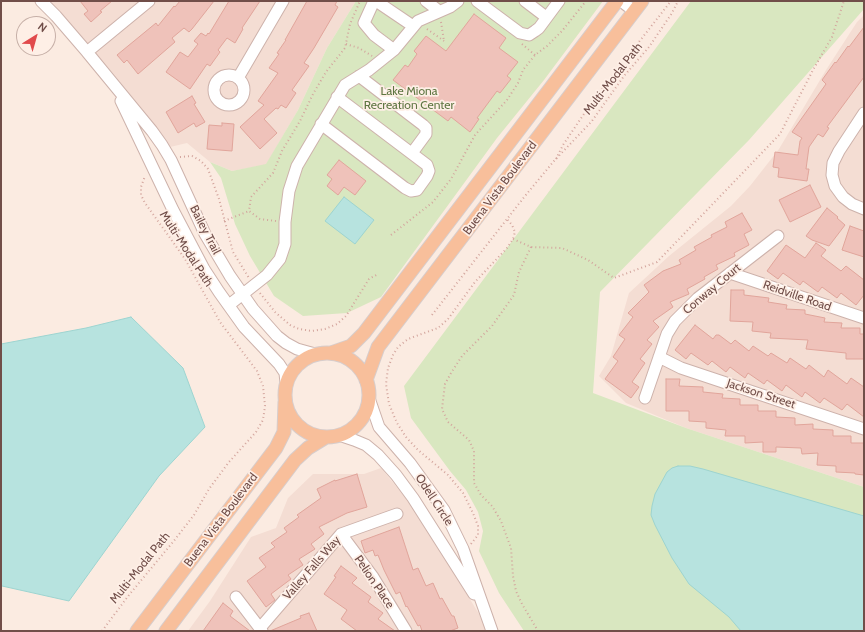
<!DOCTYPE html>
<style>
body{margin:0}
#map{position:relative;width:865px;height:632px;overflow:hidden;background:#fbebe1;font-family:Cabin,sans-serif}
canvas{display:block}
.frame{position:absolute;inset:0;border:2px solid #714e49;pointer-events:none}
.north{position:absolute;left:16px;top:16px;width:40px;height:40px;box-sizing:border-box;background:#feefe6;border:1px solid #c6afa7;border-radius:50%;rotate:37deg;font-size:11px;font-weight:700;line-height:16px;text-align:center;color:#714e49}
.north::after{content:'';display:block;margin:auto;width:14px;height:18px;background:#e14a4c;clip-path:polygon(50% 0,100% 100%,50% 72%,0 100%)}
</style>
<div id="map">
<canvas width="865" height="632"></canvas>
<div class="frame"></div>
<div class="north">N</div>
</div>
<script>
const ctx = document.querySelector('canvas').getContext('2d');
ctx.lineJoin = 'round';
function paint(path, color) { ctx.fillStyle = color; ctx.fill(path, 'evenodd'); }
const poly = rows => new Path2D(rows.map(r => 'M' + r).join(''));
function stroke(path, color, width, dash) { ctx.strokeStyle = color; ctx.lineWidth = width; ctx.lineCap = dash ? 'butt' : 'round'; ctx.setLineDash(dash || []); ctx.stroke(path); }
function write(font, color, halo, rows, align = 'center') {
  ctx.font = font + ' Cabin,sans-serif'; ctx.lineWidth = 3.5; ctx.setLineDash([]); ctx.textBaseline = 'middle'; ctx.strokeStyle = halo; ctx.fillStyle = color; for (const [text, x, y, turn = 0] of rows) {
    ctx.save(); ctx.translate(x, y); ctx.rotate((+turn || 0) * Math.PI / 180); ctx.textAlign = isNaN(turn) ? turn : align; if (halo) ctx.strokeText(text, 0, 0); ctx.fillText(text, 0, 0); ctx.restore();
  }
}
paint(poly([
 [50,1,356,1,327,48,298,110,266,165,232,171,210,162,187,143,170,147,156,127,113,73,60,12],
 [864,15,864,487,686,428,626,403,599,376,611,356,629,293,669,256,731,206,750,186,779,149,826,70,857,22],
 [381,468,409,502,430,534,479,614,486,631,188,631,210,601,251,537,276,528,288,498,313,474,364,474]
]), '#f4ddd3');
paint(poly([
 [356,1,603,1,544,80,497,138,381,297,347,313,303,316,274,296,250,256,235,224,221,178,210,162,232,171,266,164,298,110,327,48],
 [691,1,864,1,864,9,749,140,600,292,593,393,686,428,864,487,864,631,524,631,499,593,479,551,483,531,478,512,466,490,450,471,411,418,404,386]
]), '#d9e7c0');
const water = poly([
 [344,197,374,220,355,244,325,221,344,197],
 [131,317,183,368,205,427,159,476,69,601,2,586,1,585,1,344,86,328,131,317],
 [678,466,690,466,703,469,864,516,864,631,741,631,729,617,689,584,672,558,655,525,651,515,652,506,655,494,667,472,672,468,678,466]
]);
paint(water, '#b7e3df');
stroke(water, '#9dd4d0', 1);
const building = poly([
 [80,1,112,1,100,11,102,12,91,22,84,14,88,11,80,1],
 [180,1,214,1,192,29,189,32,184,28,172,38,175,42,138,74,127,60,124,63,117,55,156,23,158,26,174,6,175,7,180,1],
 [229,1,260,1,242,28,243,29,235,43,227,38,218,50,220,52,210,66,207,64,190,89,166,72,180,52,188,57,198,44,194,41,201,33,206,36,208,33,209,34,229,1],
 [307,1,337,1,335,5,338,7,314,48,304,63,309,66,292,90,296,93,286,108,281,105,278,109,276,108,264,119,277,133,260,149,240,127,264,105,258,101,278,73,269,68,279,54,277,53,286,40,285,40,307,1],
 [474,14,506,38,499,48,518,62,507,76,511,79,500,93,497,91,477,118,479,119,470,132,451,117,448,121,393,80,405,65,408,67,417,54,414,51,426,36,446,51,474,14],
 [864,27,864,77,827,127,829,128,823,137,818,134,809,147,806,169,809,169,807,181,778,177,779,168,773,167,775,152,798,155,800,141,802,138,792,132,826,84,822,80,835,62,836,63,848,46,849,47,864,27],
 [192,96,196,103,194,104,205,122,196,127,194,123,178,133,166,112,192,96],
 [222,123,234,124,232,151,207,149,209,125,222,126,222,123],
 [339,160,366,181,355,195,344,187,338,195,327,186,332,179,327,175,339,160],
 [810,185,821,207,790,222,779,200,810,185],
 [827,208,838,217,837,218,845,225,829,246,812,240,806,236,827,208],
 [742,213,752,230,744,234,749,245,734,253,735,256,716,265,718,269,704,277,705,279,687,289,689,294,670,302,673,307,653,321,659,327,647,340,652,344,640,359,645,363,632,382,639,387,631,398,605,379,618,361,613,357,625,339,619,335,633,317,628,313,649,292,644,285,663,271,681,264,679,260,696,250,694,247,712,237,711,235,727,227,725,222,742,213],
 [850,226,864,231,864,257,842,250,850,226],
 [816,243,826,250,821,256,841,271,846,266,864,280,864,295,856,305,841,293,837,298,822,287,818,292,803,281,800,285,783,273,778,279,767,271,786,245,805,258,816,243],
 [731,290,744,290,744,295,769,298,768,302,787,305,786,309,805,310,805,314,825,318,824,322,842,323,841,328,860,328,860,334,864,334,864,359,846,359,846,353,806,349,808,340,770,338,771,333,752,331,753,322,730,321,731,290],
 [695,325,713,339,716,335,719,335,731,344,735,340,749,351,753,346,768,356,771,353,787,363,790,358,806,369,809,365,824,377,828,370,847,384,851,378,864,387,864,417,847,404,842,410,824,398,820,403,805,392,802,397,786,385,782,391,767,380,764,384,748,373,745,378,730,367,726,372,712,361,708,365,691,353,686,359,675,350,695,325],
 [666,379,680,379,679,386,703,387,703,392,723,394,722,398,740,399,740,405,758,405,758,411,776,411,776,417,795,418,795,425,813,424,813,429,833,430,833,436,851,436,851,443,864,443,864,475,855,474,855,473,836,472,836,466,817,465,818,453,802,454,801,448,776,447,776,452,763,452,763,442,745,443,745,436,725,436,726,430,706,428,706,422,689,421,689,411,666,411,666,379],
 [357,474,367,507,347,513,319,527,324,534,311,544,315,549,299,559,303,565,288,575,291,579,271,594,275,600,266,607,247,581,266,567,259,558,275,547,271,543,287,532,284,528,299,517,297,515,321,498,317,489,335,480,335,481,357,474],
 [399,527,413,570,418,568,426,586,433,583,440,599,442,598,452,616,454,616,458,628,450,631,422,631,420,625,418,626,407,606,406,607,400,592,396,594,384,570,378,555,375,556,373,550,365,553,361,541,399,527],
 [341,566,357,578,352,583,371,597,368,602,383,613,378,619,395,631,357,631,341,619,347,610,324,594,336,577,334,576,341,566],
 [223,603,233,611,230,616,250,631,203,631,223,603],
 [309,613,317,631,270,631,301,618,300,616,309,613]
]);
paint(building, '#efc2ba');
stroke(building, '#e1a59b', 1);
const minor = poly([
 [41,1,56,16,87,52,152,131,162,145,171,160,205,234,230,276,253,309,277,336,286,343,297,349,315,354,322,353],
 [374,1,364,23,374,35,394,50],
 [376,1,413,26],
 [426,1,439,11],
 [477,1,520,33,529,35,535,31,539,28,559,1],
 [525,1,546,17],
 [621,1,634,11],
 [87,52,149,1],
 '214 90a15 15 0 1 1 30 0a15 15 0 1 1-30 0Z',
 [359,76,423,125,426,128,426,134,412,153],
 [238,78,283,1],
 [121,101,173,210,204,269,219,292,244,327,279,364,285,373,286,383],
 [864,113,839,151,833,163,832,175,835,186,843,197,852,204,864,209],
 [321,124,405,188,411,191,417,190,427,176,429,171,427,165,337,97],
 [730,273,864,318],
 [229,305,267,275,280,259,285,244,285,222,289,191,297,166,345,85,369,70,394,50,418,21,450,7,458,1],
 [659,357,681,368,864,429],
 [369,398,379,427,410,463,444,510,463,549,492,631],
 [645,398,667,334,675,321,698,298,778,236],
 [339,435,354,440,366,445,378,455,396,475,413,498,474,594],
 [341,534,373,577,406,631],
 [236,597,262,631],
 [260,628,341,534,397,514]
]);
const major = poly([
 '285 395a42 42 0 1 1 84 0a42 42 0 1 1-84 0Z',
 [331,353,351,346,364,333,617,1],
 [366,380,378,347,642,1],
 [137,631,276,448,284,432,285,402],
 [166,631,295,460,308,448,326,437]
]);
stroke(minor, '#cdb2ab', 13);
stroke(major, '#d7cdcc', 15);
stroke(poly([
 [441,22,444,41],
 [427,29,444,41],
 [346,44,359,48,372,56],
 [522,44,535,55],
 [180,157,192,156,201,161,208,169,219,199,233,252,249,278],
 [556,159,563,145,592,102,671,1],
 [224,221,249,211],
 [276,221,260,219,249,211,251,197,273,173,282,151,300,121,313,94,326,72,345,48,350,24,360,1],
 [391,235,433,202,451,179,475,135,507,100,518,83,523,70,535,55,547,46,562,31,586,1],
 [513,239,531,247,562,248,588,260,614,278,657,262,780,134,813,70,832,37,844,1],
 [531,247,519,272,514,295,492,326,462,356,451,373,445,384,442,409,448,422,469,440,474,451,474,483,481,495,492,506,501,521,511,548,513,576,516,591,522,604,538,631],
 [260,293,275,312,290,325,299,329,312,331,325,329,337,324,346,316,369,279,378,274],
 [432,315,525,196,554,161,592,121,624,76,649,47,672,13,678,1],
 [471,544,478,535,478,526,473,513,463,493,448,475,418,450,406,437,397,423,389,404,386,384,388,368,393,355,398,347,408,339,438,328,448,319,475,282,507,248,513,239,515,232,512,225,507,219],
 [102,631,129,595,173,542,194,515,209,489,229,462,256,432,263,420,265,406,263,386,257,371,220,322,185,259,145,203,141,195,141,187,145,176]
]), '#d3a59d', 2, [1, 3]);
stroke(minor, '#fff', 11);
stroke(major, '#f8bf9b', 13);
write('12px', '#714e49', '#feefe6', [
 ["Multi-Modal Path",613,79,-52],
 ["Buena Vista Boulevard",500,188,-53],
 ["Bailey Trail",205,230,63],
 ["Multi-Modal Path",186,249,57],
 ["Conway Court",712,289,-40],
 ["Reidville Road",797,296,19],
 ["Jackson Street",761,394,18],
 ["Odell Circle",434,500,57],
 ["Buena Vista Boulevard",221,520,-53],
 ["Multi-Modal Path",140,568,-51],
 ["Valley Falls Way",312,568,-49],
 ["Pelion Place",374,582,56]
]);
write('12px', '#5e7642', '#feefe6', [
 ["Lake Miona",409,91],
 ["Recreation Center",409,105]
]);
</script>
